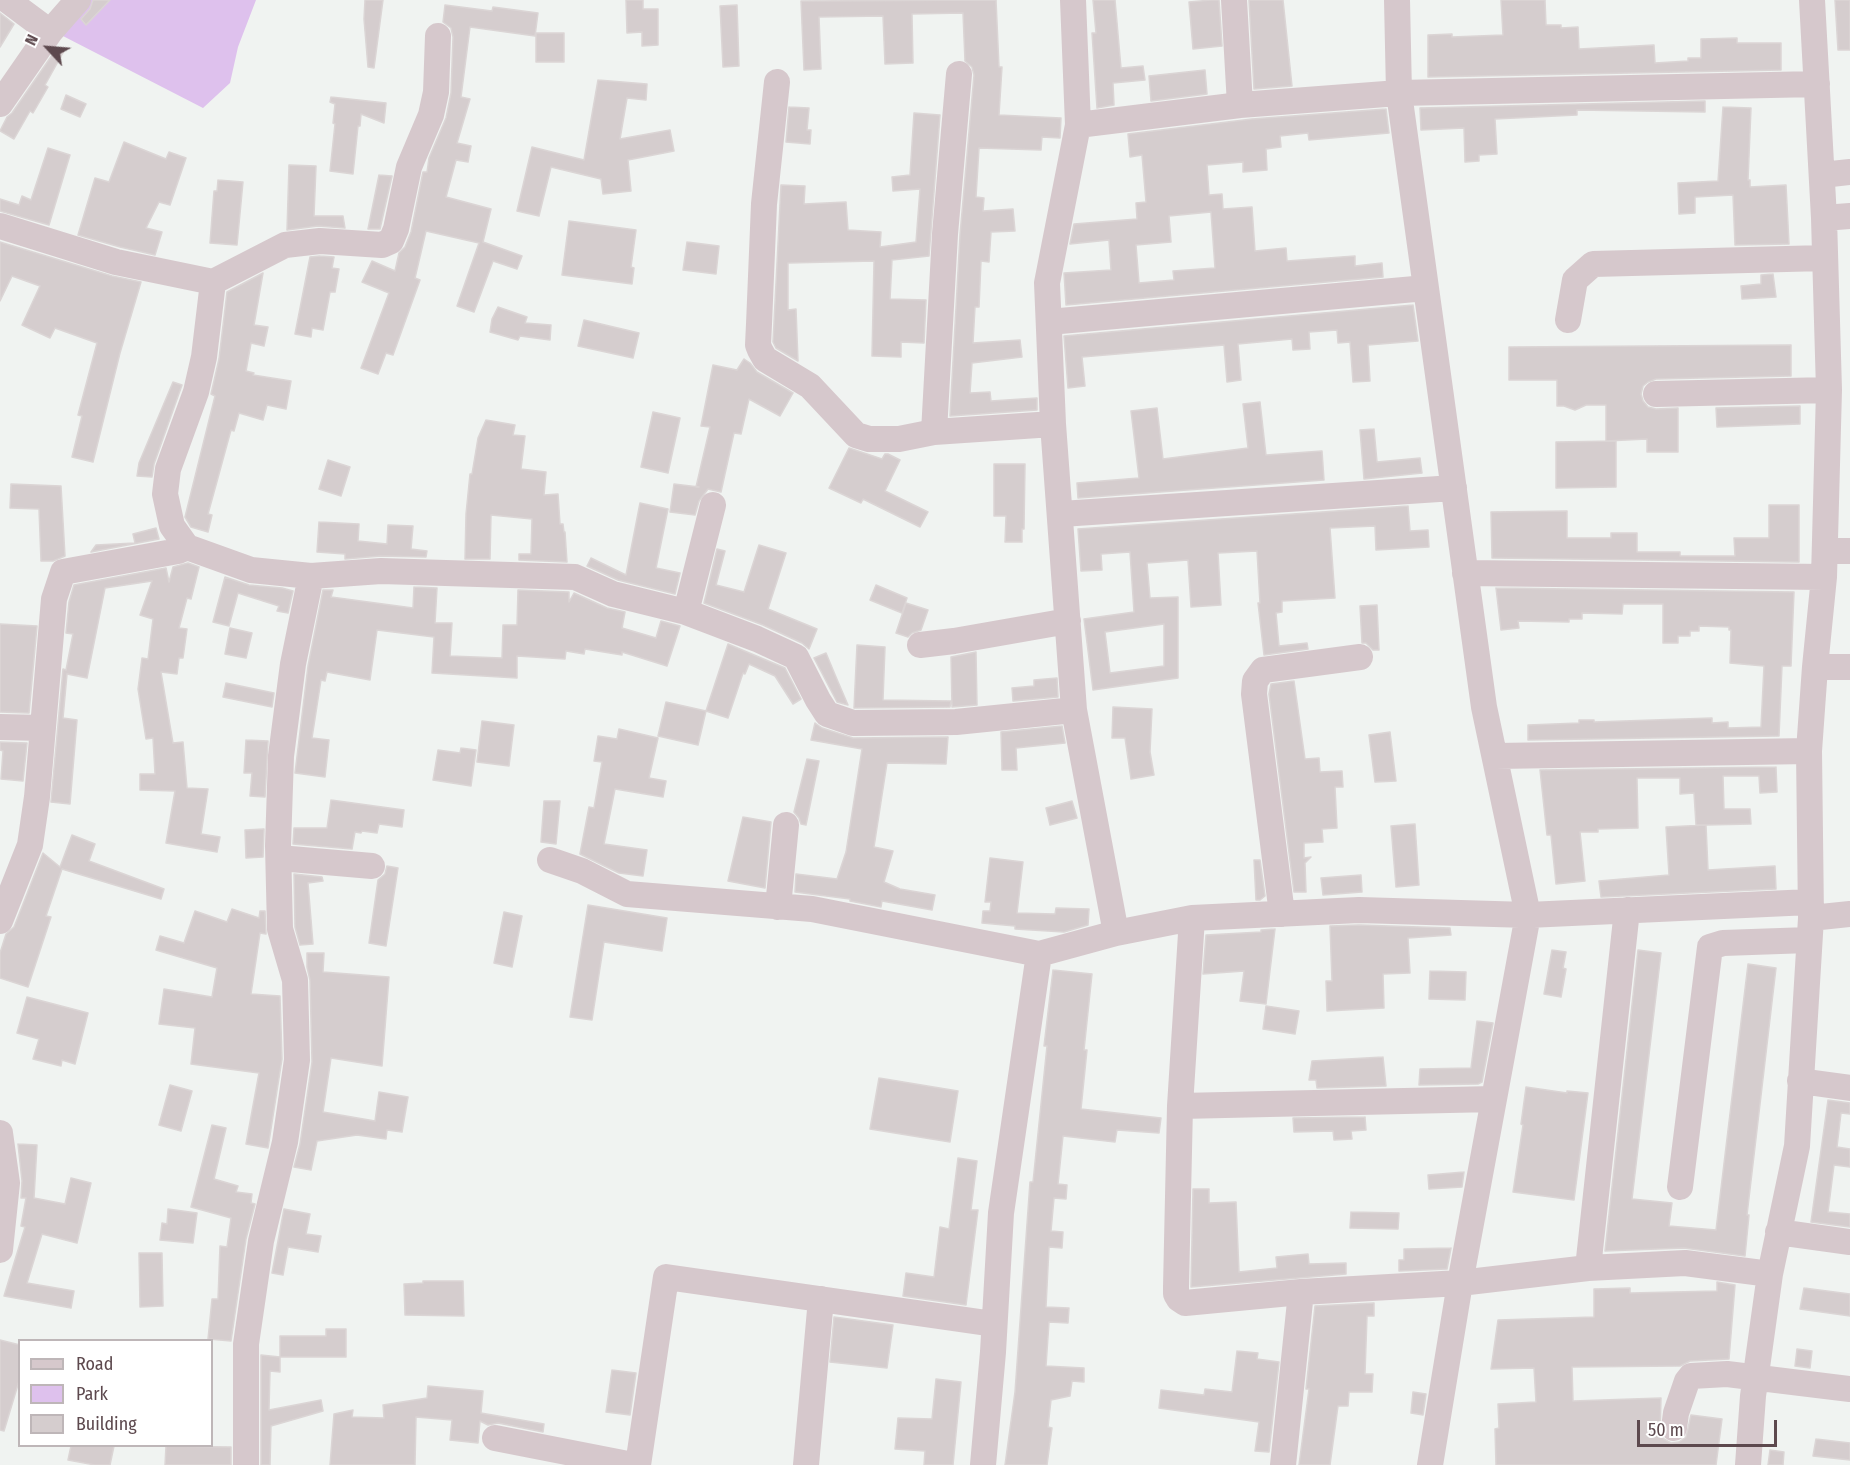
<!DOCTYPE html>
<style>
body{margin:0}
#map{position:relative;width:1850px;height:1465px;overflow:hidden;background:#f0f3f1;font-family:"Fira Sans Condensed",sans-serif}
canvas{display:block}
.legend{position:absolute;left:18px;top:1339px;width:195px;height:108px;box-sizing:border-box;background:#fff;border:2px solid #beb6b8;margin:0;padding:8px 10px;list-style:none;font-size:18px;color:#5d494e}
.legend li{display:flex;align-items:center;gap:12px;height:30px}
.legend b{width:30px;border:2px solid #beb6b8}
.north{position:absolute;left:18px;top:18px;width:60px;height:60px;-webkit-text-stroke:4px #fff;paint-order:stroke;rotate:296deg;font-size:16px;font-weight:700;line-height:24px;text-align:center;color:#5d494e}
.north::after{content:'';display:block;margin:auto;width:21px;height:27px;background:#5d494e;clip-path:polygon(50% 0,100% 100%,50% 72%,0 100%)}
.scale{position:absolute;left:1637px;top:1420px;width:140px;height:27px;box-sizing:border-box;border:3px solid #5d494e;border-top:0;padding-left:8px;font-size:18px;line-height:21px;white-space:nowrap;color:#5d494e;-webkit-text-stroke:4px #fff;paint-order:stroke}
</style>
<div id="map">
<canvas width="1850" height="1465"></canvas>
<ul class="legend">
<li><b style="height:8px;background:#d6c8cc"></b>Road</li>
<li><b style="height:16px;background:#dec1ed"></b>Park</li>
<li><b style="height:16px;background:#d5cdce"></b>Building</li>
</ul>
<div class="north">N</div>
<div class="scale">50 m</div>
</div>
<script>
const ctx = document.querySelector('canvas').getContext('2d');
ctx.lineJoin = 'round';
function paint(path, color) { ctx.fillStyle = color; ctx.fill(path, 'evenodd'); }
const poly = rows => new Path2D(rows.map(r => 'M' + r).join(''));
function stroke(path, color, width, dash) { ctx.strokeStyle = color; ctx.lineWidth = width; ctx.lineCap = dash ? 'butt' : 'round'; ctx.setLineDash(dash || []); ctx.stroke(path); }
paint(poly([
 [90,0,256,0,238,47,230,83,203,108,61,35]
]), '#dec1ed');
const building = poly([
 [93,0,110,0,86,25,81,19,90,9,93,0],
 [365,0,383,0,374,68,368,67,364,19,365,0],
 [626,0,643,0,643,9,658,9,658,45,642,46,642,32,627,33,626,0],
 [996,0,999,67,1002,67,999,115,1061,118,1060,138,1042,137,1041,150,979,148,976,197,984,198,983,211,1013,209,1015,231,991,232,989,262,981,261,979,307,975,307,973,343,1020,340,1022,357,972,363,970,393,990,392,991,401,1037,398,1037,410,950,416,960,235,974,75,972,67,965,61,963,13,912,14,913,63,885,64,883,16,819,17,821,69,804,70,801,1,996,0],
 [1093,0,1115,0,1121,68,1143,66,1145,80,1113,83,1114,105,1097,108,1092,33,1096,33,1093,0],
 [1211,0,1219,0,1222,46,1193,49,1189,2,1211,0],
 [1249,0,1283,0,1292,86,1254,89,1249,0],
 [1501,0,1545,0,1546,25,1561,25,1561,28,1578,27,1579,49,1654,45,1655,63,1688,61,1688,58,1701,58,1701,39,1737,38,1737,43,1781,43,1781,70,1428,77,1428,35,1452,34,1452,37,1503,35,1501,0],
 [1835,0,1850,0,1850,50,1838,50,1835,0],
 [445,5,492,11,493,7,538,13,535,36,470,27,461,97,470,99,457,143,471,146,468,162,456,160,446,197,491,209,483,242,522,256,517,269,493,261,474,312,457,306,479,243,426,231,415,278,420,280,393,355,386,353,378,374,361,368,389,293,362,282,372,261,395,271,399,253,405,247,411,232,423,172,427,172,429,158,446,118,451,93,453,37,451,28,443,22,445,5],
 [737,5,739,66,723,67,720,6,737,5],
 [0,13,14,24,0,47,0,13],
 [536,33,564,33,564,62,536,62,536,33],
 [57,48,64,51,45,85,48,87,33,113,30,111,14,139,0,131,7,117,12,113,57,48],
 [1205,70,1207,94,1151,101,1149,76,1205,70],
 [598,80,647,84,646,100,627,98,620,139,670,130,674,151,628,160,631,191,603,194,601,179,551,167,539,216,517,211,532,147,584,160,598,80],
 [66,95,86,104,80,117,61,109,66,95],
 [331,97,386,103,384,123,361,114,360,126,358,126,353,174,330,171,335,124,333,123,335,104,330,102,331,97],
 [1705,101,1705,112,1577,110,1577,115,1495,119,1497,154,1479,155,1479,161,1465,162,1464,128,1421,130,1420,108,1705,101],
 [789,107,809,108,807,130,811,130,810,144,786,142,789,107],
 [1723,107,1751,108,1748,180,1750,180,1750,187,1786,185,1789,244,1735,245,1733,195,1695,197,1695,213,1679,214,1678,183,1718,181,1723,107],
 [1386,109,1389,133,1309,140,1308,133,1280,136,1281,147,1266,149,1267,170,1243,172,1243,162,1207,165,1209,195,1222,194,1223,209,1252,207,1255,251,1286,248,1287,261,1355,256,1355,266,1382,263,1383,277,1066,305,1064,273,1111,270,1109,240,1070,244,1074,224,1137,219,1136,203,1146,202,1142,155,1130,157,1128,134,1252,119,1386,109],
 [1211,212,1215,268,1173,271,1174,280,1139,283,1136,245,1171,242,1169,216,1211,212],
 [914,113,940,115,929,256,892,260,890,299,926,300,924,343,901,342,901,357,872,356,874,261,788,263,788,310,796,309,798,361,776,348,773,342,781,185,805,186,804,204,846,202,848,230,881,232,880,247,916,242,920,189,893,191,892,177,910,175,914,113],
 [124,142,166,159,169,152,186,158,170,205,159,202,146,228,162,232,155,255,120,247,78,235,95,178,109,182,124,142],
 [48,148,70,155,49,225,0,211,0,199,19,205,22,196,31,200,48,148],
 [289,165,316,166,314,216,343,216,345,228,318,226,287,230,289,165],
 [379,175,392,176,380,229,368,229,379,175],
 [218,180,243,182,237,245,210,243,214,191,217,191,218,180],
 [569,221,636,230,631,267,634,268,632,284,562,275,569,221],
 [0,242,112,276,141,282,120,353,93,462,72,457,82,416,78,415,97,343,55,328,50,338,22,325,40,286,12,276,0,301,0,242],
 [687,242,719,246,716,274,683,270,687,242],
 [320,256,334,257,332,268,339,269,335,292,330,292,323,330,312,328,311,337,295,334,310,257,320,256],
 [263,273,254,325,268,327,264,346,251,343,246,371,254,373,253,375,291,381,286,409,267,405,263,420,239,413,234,431,231,430,216,485,208,514,212,515,208,532,191,527,185,517,215,396,211,394,219,359,227,292,263,273],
 [1773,274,1776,297,1742,299,1741,286,1761,284,1761,275,1773,274],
 [1413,305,1418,341,1368,345,1370,381,1353,382,1350,342,1338,343,1337,330,1309,332,1310,349,1293,350,1292,339,1238,344,1241,380,1227,382,1224,345,1082,357,1085,386,1068,388,1064,336,1413,305],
 [498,307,527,317,525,323,551,325,550,340,520,336,518,340,490,332,492,319,498,307],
 [584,320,639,333,633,358,578,346,584,320],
 [1791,345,1791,376,1656,379,1648,382,1643,386,1641,394,1643,401,1648,407,1656,409,1678,408,1678,452,1647,452,1647,439,1606,441,1606,405,1586,405,1575,410,1564,406,1557,406,1557,380,1509,380,1509,347,1791,345],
 [744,359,750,363,757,372,793,393,780,416,749,399,741,434,734,433,721,492,708,489,699,501,695,515,670,512,674,484,699,487,696,487,710,427,701,426,713,365,737,370,744,359],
 [173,382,182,385,154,464,152,477,137,476,139,463,173,382],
 [1260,402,1266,455,1322,451,1324,480,1078,498,1077,483,1139,478,1131,411,1157,408,1163,459,1248,448,1243,404,1260,402],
 [1800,406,1800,424,1717,427,1716,408,1800,406],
 [653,412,680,418,668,473,641,467,653,412],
 [486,420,515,425,513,435,525,436,521,469,546,472,544,495,558,494,560,524,563,524,564,532,565,532,567,562,519,560,519,554,531,554,532,519,491,515,490,559,465,559,466,514,470,474,472,474,478,438,486,420],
 [1374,429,1377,462,1420,458,1422,473,1364,479,1360,430,1374,429],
 [1616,441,1616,487,1556,488,1556,442,1616,441],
 [849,448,882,459,885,454,888,454,900,460,885,491,928,512,920,527,863,499,861,503,829,488,849,448],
 [328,460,350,467,341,496,319,489,328,460],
 [994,464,1025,464,1024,529,1022,529,1022,542,1005,542,1006,516,994,516,994,464],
 [11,484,61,486,65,556,53,561,41,561,39,509,10,508,11,484],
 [640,503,668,509,656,568,680,573,675,594,618,580,587,566,591,558,626,575,640,503],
 [1769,505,1799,505,1799,562,1492,558,1491,512,1567,511,1567,538,1611,538,1611,533,1637,533,1637,552,1680,552,1680,556,1735,556,1734,538,1769,538,1769,505],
 [1408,506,1410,531,1428,530,1429,547,1376,550,1375,526,1330,528,1335,598,1282,601,1282,612,1276,613,1279,646,1307,643,1308,649,1264,655,1258,603,1260,603,1257,551,1218,553,1221,605,1191,607,1188,560,1147,563,1150,598,1178,597,1178,678,1093,690,1084,619,1134,612,1130,552,1101,554,1102,570,1081,571,1078,529,1408,506],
 [1164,624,1164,666,1110,673,1105,632,1164,624],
 [319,522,359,524,358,541,387,544,388,525,413,526,411,549,427,551,426,557,381,556,345,559,345,554,317,552,319,522],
 [156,528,159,539,91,552,96,545,135,543,133,534,156,528],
 [759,545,786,553,768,609,817,629,809,649,802,643,763,625,704,603,717,549,725,551,716,585,744,592,759,545],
 [188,563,199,567,191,599,187,598,179,628,187,629,183,658,179,658,177,674,161,672,173,743,183,742,187,788,208,789,201,834,220,837,217,852,166,843,175,791,140,790,140,774,155,774,153,738,146,739,138,689,142,658,148,659,153,619,140,615,152,581,105,588,87,678,67,674,63,718,77,720,70,804,51,802,63,669,66,670,73,634,66,633,69,602,74,585,166,568,169,582,173,567,188,563],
 [225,577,249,585,282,588,293,591,288,613,277,611,279,606,238,593,229,626,213,622,225,577],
 [876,585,907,598,902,613,870,600,876,585],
 [414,587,437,588,435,623,452,623,450,656,502,658,503,625,517,625,518,590,569,592,569,602,574,593,607,608,625,612,622,628,656,638,661,621,680,626,667,666,622,652,622,655,585,649,584,654,566,651,565,659,517,656,517,678,432,673,434,637,377,630,370,680,327,672,325,681,321,680,312,738,329,740,325,777,295,773,308,666,323,590,333,590,331,597,413,608,414,587],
 [1496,588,1794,592,1791,666,1782,666,1779,736,1528,740,1528,725,1579,723,1579,720,1594,720,1594,722,1712,718,1712,723,1728,722,1728,728,1761,727,1764,666,1730,663,1731,630,1729,630,1729,627,1699,626,1699,631,1690,631,1690,636,1678,636,1678,643,1663,643,1663,604,1623,604,1622,614,1582,613,1582,619,1569,619,1569,622,1518,621,1519,628,1501,630,1496,588],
 [906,603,928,610,921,630,912,633,908,637,896,633,906,603],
 [1377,605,1379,650,1373,650,1366,643,1362,643,1360,606,1377,605],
 [0,624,37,626,29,713,0,712,0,624],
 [230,628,252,633,246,658,225,654,230,628],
 [728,644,785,668,801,699,793,704,775,676,749,664,745,674,743,673,728,718,706,711,728,644],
 [857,645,885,647,883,700,951,701,950,707,854,708,857,645],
 [976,652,977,705,952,707,951,657,976,652],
 [826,653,836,677,848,705,837,702,814,658,826,653],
 [1057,678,1058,697,1013,701,1012,688,1034,686,1034,680,1057,678],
 [1294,681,1305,759,1319,758,1320,772,1342,771,1343,787,1335,787,1337,828,1322,829,1323,842,1304,843,1304,858,1311,857,1305,863,1306,892,1294,892,1269,694,1271,684,1294,681],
 [226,683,274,693,272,707,223,697,226,683],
 [666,702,706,711,698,745,658,736,666,702],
 [1113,707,1152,709,1150,752,1154,775,1131,779,1125,738,1112,738,1113,707],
 [482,721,514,725,509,766,477,762,482,721],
 [815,723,822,728,853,738,948,737,946,764,887,763,874,847,893,851,884,882,900,889,935,895,932,910,882,901,881,907,850,901,850,899,795,892,796,874,837,879,846,852,862,749,811,740,815,723],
 [1062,726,1065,743,1016,748,1017,770,1002,770,1001,732,1062,726],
 [619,729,658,738,649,778,666,781,663,797,615,789,604,844,647,850,643,876,619,873,580,854,589,807,594,808,602,762,594,761,598,736,617,739,619,729],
 [1390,732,1396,781,1375,782,1369,735,1390,732],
 [246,740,268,741,265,797,250,796,252,773,244,773,246,740],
 [0,742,27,743,23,781,1,779,3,751,0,750,0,742],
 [461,748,476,750,471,786,433,780,438,750,460,753,461,748],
 [807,759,819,761,806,825,801,824,799,818,794,812,807,759],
 [1776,767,1777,792,1760,793,1759,776,1723,776,1724,809,1750,809,1751,824,1706,825,1708,870,1775,866,1776,889,1601,897,1599,881,1669,875,1666,827,1706,825,1696,825,1694,793,1680,794,1680,778,1637,778,1638,828,1598,829,1598,832,1580,832,1585,881,1556,884,1551,835,1547,835,1540,770,1776,767],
 [331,800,404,810,402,827,379,824,377,833,362,831,361,833,355,832,352,849,293,844,294,828,327,828,331,800],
 [544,801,560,801,556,844,541,842,544,801],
 [1072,801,1077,818,1050,825,1046,808,1072,801],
 [743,817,771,822,765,888,728,881,743,817],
 [1415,824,1419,885,1396,887,1391,826,1415,824],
 [264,829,263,857,246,858,245,830,264,829],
 [72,835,95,844,89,861,164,889,161,899,62,869,46,916,51,917,28,987,0,978,0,953,6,934,14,927,43,853,60,867,72,835],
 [990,858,1023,862,1017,913,1055,914,1056,908,1089,909,1088,925,1064,932,1015,929,1015,926,982,923,983,911,990,911,991,902,985,902,990,858],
 [1254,860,1260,860,1265,896,1260,900,1256,900,1254,860],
 [387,866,398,868,386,946,369,943,378,880,385,874,387,866],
 [294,874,322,877,323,881,308,883,313,944,300,945,295,927,294,874],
 [1361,875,1362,892,1323,895,1321,878,1361,875],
 [588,905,667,918,662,951,604,942,592,1020,570,1017,588,905],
 [232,909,259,918,260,911,265,911,266,934,260,933,251,994,280,996,282,1059,268,1148,246,1144,259,1073,191,1064,195,1028,159,1024,164,989,212,997,217,968,156,950,160,936,184,943,195,911,227,922,232,909],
 [504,912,522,916,512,967,494,963,504,912],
 [1359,925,1450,928,1451,935,1408,938,1410,973,1383,974,1384,1008,1327,1011,1326,981,1332,981,1330,926,1359,925],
 [1275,929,1266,1004,1240,1001,1244,971,1203,974,1206,935,1261,932,1261,930,1275,929],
 [1552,950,1566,952,1563,968,1566,969,1561,997,1544,994,1552,950],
 [1638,950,1661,953,1632,1199,1672,1203,1669,1226,1716,1230,1748,964,1776,968,1747,1215,1749,1215,1745,1256,1684,1248,1605,1251,1638,950],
 [307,953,324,953,323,972,389,977,382,1066,331,1058,323,1112,375,1121,379,1092,408,1097,402,1132,387,1130,386,1139,357,1135,317,1141,311,1170,294,1167,300,1144,312,1062,310,980,307,967,307,953],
 [1053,970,1092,974,1084,1050,1087,1050,1081,1109,1161,1118,1159,1133,1117,1130,1115,1142,1063,1136,1058,1184,1067,1185,1066,1199,1054,1198,1051,1231,1063,1232,1062,1248,1049,1247,1046,1307,1069,1308,1068,1323,1049,1322,1046,1366,1084,1368,1084,1382,1072,1381,1070,1396,1051,1400,1048,1427,1052,1428,1047,1465,1005,1465,1015,1392,1030,1182,1033,1182,1047,1046,1044,1046,1053,970],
 [1430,971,1466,972,1465,1000,1429,999,1430,971],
 [27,997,88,1013,75,1064,62,1060,61,1066,33,1059,39,1039,17,1033,27,997],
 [1266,1006,1299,1011,1295,1034,1263,1029,1266,1006],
 [1477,1021,1493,1023,1482,1082,1478,1084,1419,1085,1420,1069,1471,1068,1477,1021],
 [1383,1057,1386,1086,1317,1088,1316,1080,1309,1080,1312,1061,1383,1057],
 [879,1078,958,1091,950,1142,870,1129,879,1078],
 [170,1085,192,1091,181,1131,159,1125,170,1085],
 [1526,1087,1567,1093,1567,1091,1588,1093,1574,1200,1513,1192,1523,1125,1521,1124,1526,1087],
 [1828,1100,1850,1103,1850,1114,1841,1113,1837,1147,1850,1149,1850,1167,1834,1165,1828,1212,1850,1214,1850,1227,1811,1222,1828,1100],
 [1365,1117,1366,1130,1351,1131,1352,1139,1334,1140,1333,1131,1294,1132,1293,1118,1365,1117],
 [212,1125,226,1128,214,1179,238,1186,236,1192,252,1194,251,1203,255,1204,246,1239,231,1341,208,1339,212,1299,218,1299,220,1246,227,1247,231,1218,191,1207,212,1125],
 [18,1144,37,1145,34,1198,65,1204,71,1178,91,1183,77,1243,42,1234,27,1283,74,1291,71,1308,4,1296,25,1227,21,1226,26,1198,21,1198,22,1181,18,1144],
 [958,1158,977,1161,971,1210,978,1210,966,1305,903,1296,906,1273,934,1277,940,1227,949,1229,958,1158],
 [1464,1172,1462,1187,1429,1189,1428,1175,1464,1172],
 [1193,1189,1209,1189,1209,1203,1236,1202,1239,1272,1277,1268,1276,1257,1308,1254,1309,1264,1346,1263,1346,1274,1191,1287,1193,1189],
 [168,1209,197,1213,193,1243,160,1240,162,1223,167,1224,168,1209],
 [284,1209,310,1214,306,1234,321,1236,318,1252,288,1247,283,1275,272,1273,284,1209],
 [1351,1212,1399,1213,1398,1229,1350,1228,1351,1212],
 [1451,1248,1447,1269,1399,1271,1399,1260,1404,1260,1404,1249,1451,1248],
 [139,1253,162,1253,163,1306,140,1307,139,1253],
 [423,1281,463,1281,464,1316,405,1315,404,1284,423,1283,423,1281],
 [1717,1282,1735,1285,1729,1359,1690,1361,1680,1366,1572,1367,1573,1401,1661,1398,1660,1433,1664,1439,1671,1443,1679,1442,1686,1437,1691,1415,1722,1419,1716,1465,1496,1465,1495,1429,1499,1428,1498,1404,1536,1402,1534,1368,1491,1369,1498,1320,1594,1317,1594,1289,1630,1288,1630,1293,1717,1291,1717,1282],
 [1804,1288,1850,1294,1850,1316,1800,1309,1804,1288],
 [1374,1303,1374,1316,1367,1316,1365,1374,1373,1374,1372,1392,1349,1392,1348,1406,1338,1406,1330,1465,1299,1465,1309,1389,1306,1389,1315,1306,1374,1303],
 [834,1317,893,1325,887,1368,830,1362,834,1317],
 [326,1329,346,1329,346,1357,280,1357,280,1336,326,1336,326,1329],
 [0,1340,20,1345,20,1378,4,1431,0,1430,0,1340],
 [1797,1349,1812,1351,1810,1368,1795,1366,1797,1349],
 [1237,1351,1258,1353,1257,1359,1279,1362,1269,1452,1255,1451,1259,1422,1159,1408,1161,1390,1204,1395,1205,1389,1232,1392,1237,1351],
 [261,1355,280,1357,280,1372,270,1371,269,1410,321,1400,323,1411,271,1426,270,1465,261,1465,261,1355],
 [612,1370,636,1373,630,1415,606,1412,612,1370],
 [936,1379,961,1382,953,1465,924,1465,925,1451,895,1449,898,1418,932,1419,936,1379],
 [428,1386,483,1391,481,1413,544,1424,543,1432,498,1423,488,1425,480,1421,478,1443,450,1440,452,1420,416,1417,415,1465,330,1465,334,1414,353,1410,352,1417,384,1418,383,1405,427,1398,428,1386],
 [1413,1392,1426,1394,1423,1415,1411,1413,1413,1392],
 [1816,1439,1850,1443,1850,1460,1813,1456,1816,1439],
 [71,1446,114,1446,110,1465,95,1465,68,1460,71,1446],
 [166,1446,231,1447,231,1465,165,1465,166,1446],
 [1770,1450,1784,1452,1783,1465,1768,1465,1770,1450]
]);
paint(building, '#d5cdce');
stroke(building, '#dbd5d5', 1.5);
stroke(poly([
 [7,0,50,32],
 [1073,0,1078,125,1047,283,1053,424,1074,710],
 [1234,0,1240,105,1399,93,1817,84],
 [1397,0,1399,93,1484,707,1528,915,1460,1283,1430,1465],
 [959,74,945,234,934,432,1053,424],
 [777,82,764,204,759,324,758,345,760,350,765,359,810,386,856,435,869,439,899,439,934,432],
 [0,104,50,32,78,0],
 [1078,125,1240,105],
 [1822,175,1850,172],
 [1824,218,1850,216],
 [0,226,116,262,213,282,285,245,320,241,382,245,391,241,396,229,409,167,431,115,436,92,438,36],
 [213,282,204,357,196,392,168,469,165,494,172,526,187,547,251,570,311,576,293,664,281,756,278,846,280,929,295,980,297,1060,285,1142,261,1241,246,1344,246,1465],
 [1568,320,1575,280,1593,264,1825,258],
 [1049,322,1426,288],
 [1656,394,1829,390],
 [1061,514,1454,488],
 [1825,551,1850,551],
 [1465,573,1824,577],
 [311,576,381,571,575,577,613,594,686,612,757,639,796,657,818,700,827,714,853,723,956,722,1074,710,1116,933,1192,918,1359,910,1528,915,1810,902],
 [686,612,713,505],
 [920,645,954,641,1068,621],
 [1815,667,1850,667],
 [0,727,43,728],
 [1496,756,1809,751],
 [279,858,372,866],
 [550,860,582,871,627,894,812,909,1039,954],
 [778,907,786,825],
 [1282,914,1254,694,1255,681,1263,670,1360,657],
 [1192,918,1180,1106,1176,1287,1176,1294,1179,1299,1185,1303,1301,1292,1460,1283,1588,1268,1685,1263,1770,1274],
 [1811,918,1850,914],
 [0,921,30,845,37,797,54,599,63,572,178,551,187,547],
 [1800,1081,1850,1088],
 [1180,1106,1494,1099],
 [0,1133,7,1183,0,1250],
 [1680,1187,1710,947,1723,943,1809,940],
 [1778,1232,1850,1242],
 [1588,1268,1627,910],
 [1674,1428,1676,1413,1687,1381,1691,1376,1727,1374,1850,1389],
 [495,1438,633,1465],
 [638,1465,666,1277,994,1324],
 [806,1465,821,1299],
 [983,1465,993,1352,1001,1213,1039,954,1116,933],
 [1283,1465,1301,1292],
 [1748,1465,1753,1396,1770,1274,1797,1146,1811,918,1809,751,1815,667,1824,577,1829,390,1824,218,1812,0]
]), '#d6c8cc', 26);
</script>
